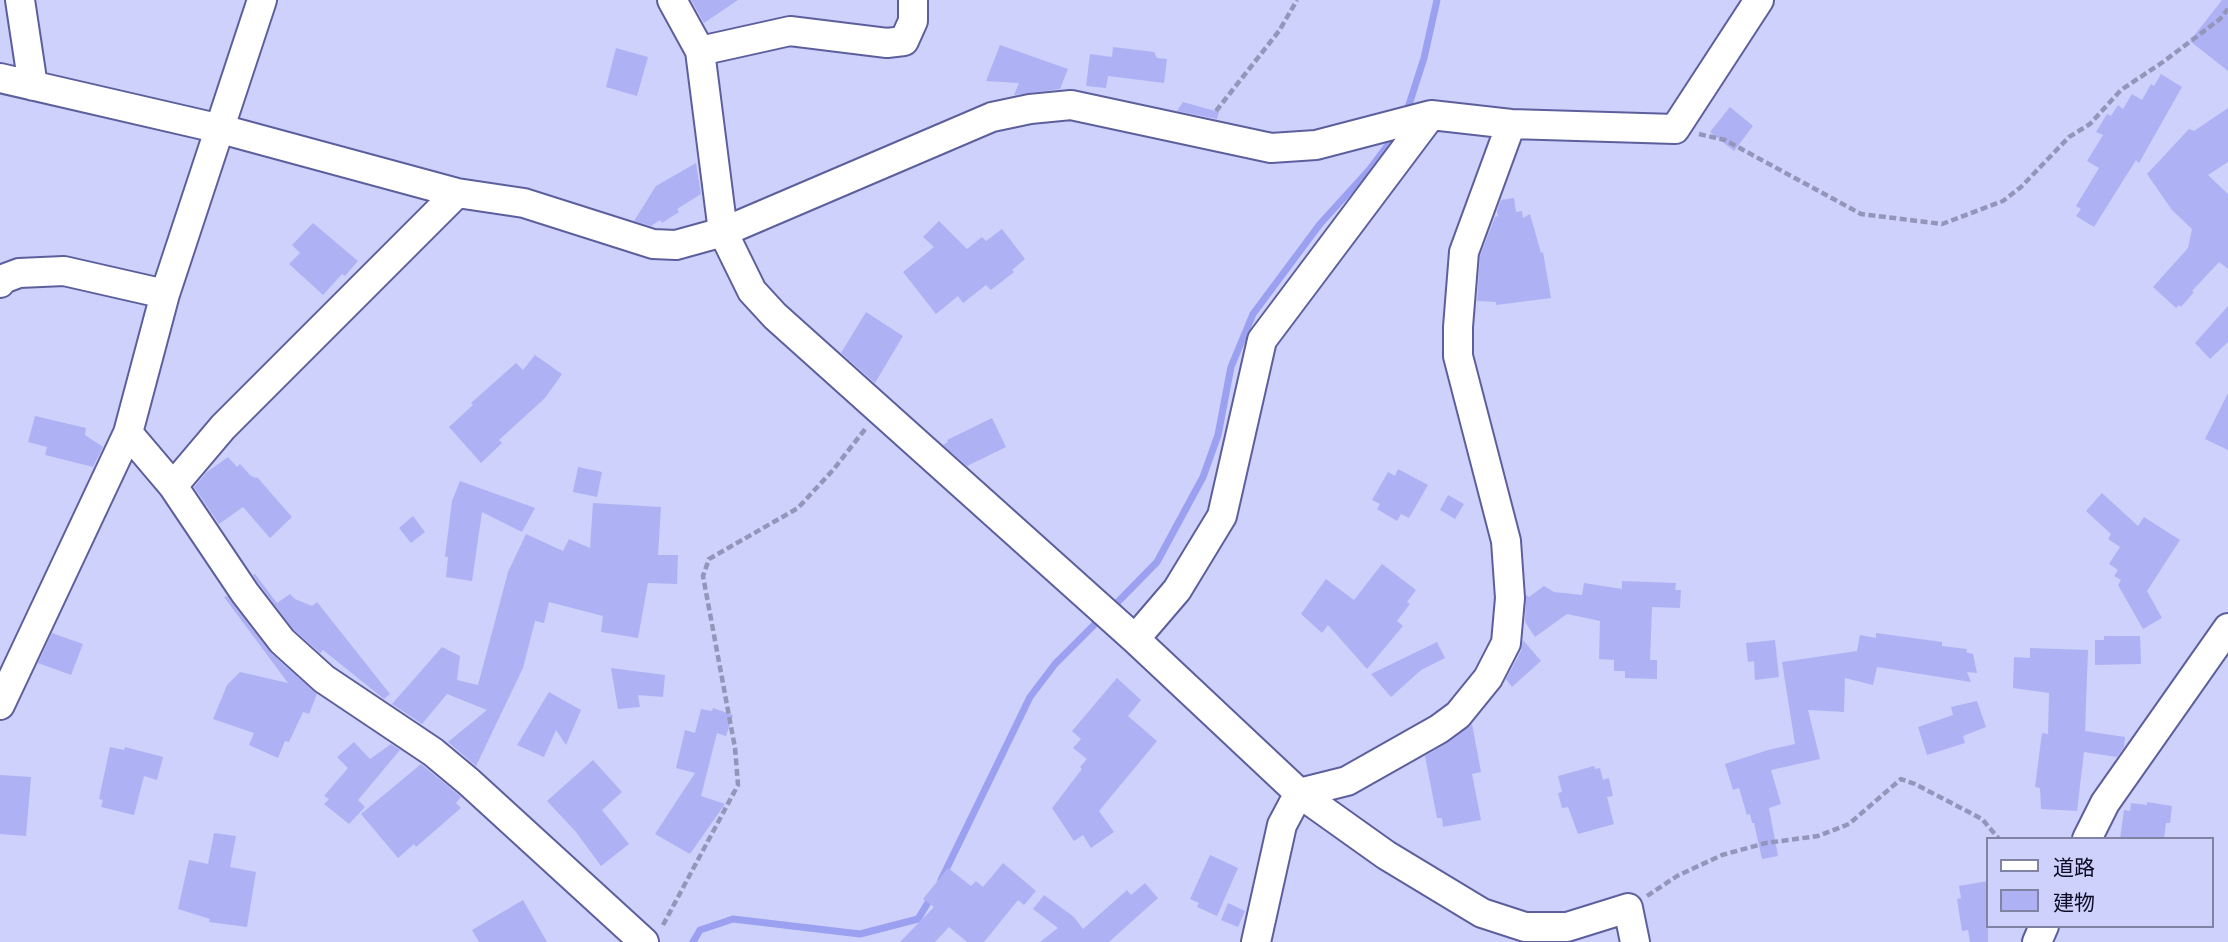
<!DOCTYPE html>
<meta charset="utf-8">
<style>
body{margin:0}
#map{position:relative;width:2228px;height:942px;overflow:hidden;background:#cdd1fb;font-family:"Work Sans","Noto Sans JP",sans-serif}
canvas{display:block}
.legend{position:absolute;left:1986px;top:837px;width:228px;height:91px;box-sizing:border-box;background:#cdd1fb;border:2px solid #8183a5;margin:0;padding:9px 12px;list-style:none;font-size:21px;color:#0e0d25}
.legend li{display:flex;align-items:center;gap:14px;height:35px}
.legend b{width:35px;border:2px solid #8183a5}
</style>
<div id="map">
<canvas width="2228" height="942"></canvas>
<ul class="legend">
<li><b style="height:9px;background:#fff"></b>道路</li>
<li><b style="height:19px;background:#aeb2f4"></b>建物</li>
</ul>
</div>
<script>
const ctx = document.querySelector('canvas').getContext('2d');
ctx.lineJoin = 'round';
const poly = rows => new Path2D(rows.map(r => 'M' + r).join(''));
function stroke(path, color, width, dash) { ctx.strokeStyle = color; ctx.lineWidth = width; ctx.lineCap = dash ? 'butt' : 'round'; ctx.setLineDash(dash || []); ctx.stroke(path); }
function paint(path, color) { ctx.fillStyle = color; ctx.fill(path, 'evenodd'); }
stroke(poly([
 [1406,114,1424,58,1437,0],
 [1110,610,1157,562,1203,477,1218,435,1231,367,1253,314,1320,224,1370,169,1396,134],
 [941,880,1030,697,1055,664,1101,618],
 [693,942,700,930,733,919,860,934,918,919,932,896]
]), '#9ca0f0', 7);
paint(poly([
 [691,0,738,0,704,23],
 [2222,0,2228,0,2228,71,2190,41],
 [1000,45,1068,69,1060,89,1014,95,1019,83,986,81],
 [1113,47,1154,52,1157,58,1167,59,1164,83,1108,76,1106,88,1086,86,1090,54,1112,57],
 [616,48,648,57,637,96,606,87],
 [2161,74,2182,87,2139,163,2136,160,2094,227,2076,216,2081,209,2076,206,2099,168,2087,161,2103,135,2096,132,2107,114,2111,116,2118,105,2123,109,2132,94,2142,100,2151,84,2154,86],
 [1183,102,1219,112,1217,119,1177,111],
 [1730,107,1753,126,1734,151,1710,132],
 [2228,108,2228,162,2208,175,2228,194,2228,269,2219,262,2192,291,2194,292,2181,307,2179,305,2176,308,2153,287,2188,248,2192,229,2172,210,2147,174,2189,129,2194,131],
 [696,163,701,194,677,209,679,212,662,223,660,220,651,226,634,221,656,186],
 [1514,198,1516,212,1522,211,1523,218,1530,214,1541,253,1543,252,1551,298,1496,305,1496,302,1477,301,1480,256,1495,217,1498,216,1497,211,1501,200],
 [939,221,967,249,982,237,986,241,1002,229,1025,259,1012,270,1014,272,991,290,986,285,963,303,958,296,936,314,903,272,934,247,923,237],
 [313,223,358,261,345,276,342,274,323,295,289,264,300,253,292,245],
 [2228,306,2228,342,2210,359,2195,343],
 [866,312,903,336,875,383,841,353],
 [535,355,562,374,545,398,499,440,502,443,481,463,449,427,473,405,471,403,516,363,523,370],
 [2228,393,2228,450,2205,439],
 [35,416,86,428,85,435,103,447,93,467,45,455,47,447,28,442],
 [992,418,1006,447,967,466,943,445,948,442,947,440],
 [228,457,237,467,240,464,251,476,256,478,257,477,292,517,270,538,243,507,219,524,194,487,207,472],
 [578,467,602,472,597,497,573,492],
 [1398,469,1428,485,1409,518,1401,514,1397,521,1377,509,1380,504,1372,500,1388,472,1395,476],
 [460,481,535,508,522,532,482,512,472,581,446,577,448,557,445,557,452,501],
 [2102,493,2138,526,2144,517,2180,540,2147,591,2162,618,2143,629,2118,585,2121,580,2114,576,2118,570,2109,564,2120,547,2108,539,2111,534,2086,511],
 [1448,495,1464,504,1455,519,1440,510],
 [593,503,661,507,658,555,678,555,677,584,648,583,638,638,601,632,603,616,549,602,544,623,535,621,523,668,476,766,448,742,487,710,447,694,422,724,392,704,442,647,460,656,457,680,478,685,508,572,526,534,563,551,569,539,590,548],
 [413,516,425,532,411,543,399,528],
 [1382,564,1416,590,1407,602,1410,604,1397,621,1403,626,1367,669,1328,625,1322,633,1301,614,1326,579,1354,600],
 [255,574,277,603,290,594,295,599,312,606,317,602,390,694,384,699,323,650,320,653,294,630,258,583,253,575],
 [1622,581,1676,583,1675,590,1681,590,1680,608,1652,607,1650,660,1657,660,1657,679,1625,678,1625,671,1614,671,1614,660,1599,659,1600,621,1567,614,1535,637,1525,622,1526,595,1529,597,1544,586,1554,592,1582,595,1584,583,1622,589],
 [227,596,271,653,317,694,309,714,303,712,289,742,285,741,278,758,249,745,254,733,213,719,227,685,240,672,288,683,224,597],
 [52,633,83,644,71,675,38,663],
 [1876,633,1942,642,1942,646,1967,649,1966,652,1973,654,1977,673,1967,672,1971,682,1877,667,1873,685,1845,678,1844,712,1808,710,1820,759,1771,770,1781,804,1769,808,1778,856,1762,859,1754,823,1752,823,1750,814,1747,815,1739,788,1733,790,1725,764,1768,750,1795,744,1782,662,1857,651,1860,635,1876,638],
 [2104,636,2140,636,2141,664,2095,665,2095,640,2104,640],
 [1523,640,1541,661,1512,687,1506,679,1521,651],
 [1775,640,1779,677,1755,680,1754,661,1748,662,1746,643],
 [1437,642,1445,658,1421,670,1391,697,1371,674],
 [2030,648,2088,650,2085,731,2125,737,2124,747,2117,757,2084,752,2077,811,2041,809,2040,788,2035,787,2042,733,2048,734,2049,693,2013,688,2014,657,2030,658],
 [611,668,665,675,663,697,638,695,640,707,618,709],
 [1117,678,1141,700,1128,716,1157,741,1099,811,1114,832,1091,848,1083,835,1074,841,1052,808,1082,769,1080,767,1087,759,1073,748,1081,739,1072,731],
 [549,692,581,710,566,745,556,730,544,757,517,745],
 [1977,701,1986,727,1963,736,1965,743,1927,755,1918,727,1953,715,1951,707],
 [713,708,733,715,726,736,717,733,701,796,725,804,690,854,655,834,695,773,676,768,685,730,695,733,701,709,712,711],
 [1472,724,1481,772,1472,774,1481,820,1443,827,1442,818,1437,818,1425,756,1449,742],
 [354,742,370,759,391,744,400,750,358,800,365,807,349,824,324,804,329,799,324,796,348,768,337,757],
 [110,747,124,750,125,747,163,757,157,780,144,776,134,815,101,807,103,800,99,799],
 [593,760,622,792,602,810,629,844,601,866,576,832,547,801],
 [421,764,461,797,456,803,461,808,416,847,414,844,398,858,361,814],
 [1594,766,1595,769,1600,768,1603,780,1609,778,1613,796,1607,797,1614,824,1578,834,1568,807,1562,808,1558,793,1562,792,1558,776],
 [0,775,31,777,26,836,0,834],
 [2147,802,2172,806,2170,823,2166,823,2164,839,2120,839,2124,810,2130,811,2131,803,2147,805],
 [214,833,236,836,230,867,256,872,247,927,209,922,210,919,178,909,189,860,208,864],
 [1210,855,1238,868,1217,916,1197,907,1199,903,1190,899],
 [1003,863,1036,891,1024,905,1018,900,984,942,967,942,949,927,935,942,900,942,934,907,923,899,948,868,971,886,976,881,983,887],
 [1988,881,1988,942,1970,942,1968,930,1962,931,1957,899,1961,898,1959,886],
 [1145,883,1158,898,1109,942,1040,942,1058,928,1033,909,1044,895,1074,917,1083,929,1127,890,1131,895],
 [523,900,547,942,479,942,472,930],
 [1228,903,1245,911,1238,927,1221,920]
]), '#aeb2f4');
const street = poly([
 [20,0,33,86],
 [672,0,700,51,723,232,752,291,775,316,1135,639,1299,793,1386,855,1482,913,1525,927,1567,927,1628,908,1635,942],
 [700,51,790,31,887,43,904,41,913,21,913,0],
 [0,78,221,129,457,193,524,203,653,244,676,245,723,232,992,117,1030,109,1071,105,1271,148,1316,145,1431,115,1511,124,1675,129,1759,0],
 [0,283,3,279,19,273,64,271,165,294],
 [128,433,173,486,245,593,282,641,324,679,433,752,469,782,644,942],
 [173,486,223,427,457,193],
 [1135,639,1177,590,1222,516,1262,340,1431,115],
 [0,705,128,433,165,294,262,0],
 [2087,839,2105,803,2228,628],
 [1256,942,1282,825,1299,793,1347,781,1439,729,1458,715,1488,678,1506,643,1510,598,1506,541,1458,356,1458,327,1464,252,1511,124],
 [2037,942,2044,926]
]);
stroke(street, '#5d5f9d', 32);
stroke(poly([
 [1216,111,1279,31,1297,0],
 [1699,134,1725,140,1861,214,1942,224,2003,201,2021,187,2069,137,2090,124,2121,90,2163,62,2220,19,2228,9],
 [1647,896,1677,876,1722,855,1766,843,1818,836,1849,824,1901,779,1915,784,1982,819,1999,839],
 [663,925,738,785,735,748,703,576,709,559,798,508,833,470,866,428]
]), '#9396ba', 4.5, [7, 3.5]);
stroke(street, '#fff', 28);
</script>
